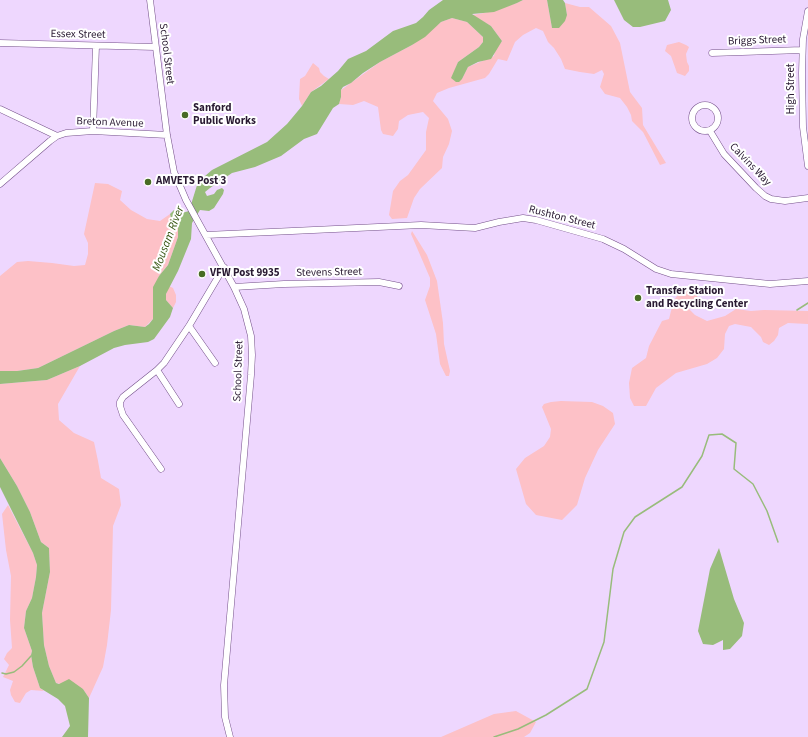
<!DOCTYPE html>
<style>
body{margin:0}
canvas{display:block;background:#eed7fe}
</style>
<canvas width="808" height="737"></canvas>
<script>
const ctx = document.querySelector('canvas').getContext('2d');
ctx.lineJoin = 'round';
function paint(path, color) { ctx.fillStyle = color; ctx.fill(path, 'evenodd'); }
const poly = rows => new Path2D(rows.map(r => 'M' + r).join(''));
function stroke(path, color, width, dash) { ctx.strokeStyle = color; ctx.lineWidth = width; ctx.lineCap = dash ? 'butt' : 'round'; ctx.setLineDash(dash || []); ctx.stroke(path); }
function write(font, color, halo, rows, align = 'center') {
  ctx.font = font + ' "Source Sans 3",sans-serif'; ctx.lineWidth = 4; ctx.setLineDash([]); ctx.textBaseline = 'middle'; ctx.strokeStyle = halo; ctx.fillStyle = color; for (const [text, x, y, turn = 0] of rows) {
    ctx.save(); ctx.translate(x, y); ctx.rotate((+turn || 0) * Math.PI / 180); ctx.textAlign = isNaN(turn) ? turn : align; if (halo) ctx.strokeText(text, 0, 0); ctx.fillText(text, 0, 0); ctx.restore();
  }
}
paint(poly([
 [523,0,547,0,552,28,567,15,565,3,580,7,589,7,611,26,620,43,630,92,642,108,643,125,666,163,660,165,643,132,632,121,631,115,627,107,620,98,605,94,600,87,604,74,602,70,594,74,580,72,565,69,561,59,554,48,548,42,543,31,536,28,523,35,515,42,507,61,498,59,489,74,485,78,449,88,437,93,433,101,448,119,452,131,449,144,443,157,442,168,420,189,414,198,407,218,392,219,389,215,393,191,400,181,408,175,426,150,426,132,429,118,423,112,408,115,399,121,398,129,393,136,383,134,381,130,378,107,364,101,353,105,339,104,341,97,341,90,380,62,412,45,441,22,452,18,467,22,483,37,483,42,479,47,458,62,455,70,462,79,468,67,494,56,495,50,502,41,491,26,472,15,484,13,517,3],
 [679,42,686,45,689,47,686,54,687,62,689,66,689,71,685,76,677,73,671,56,665,51,667,45],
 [313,63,319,68,320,72,324,76,329,79,311,92,302,106,299,99,300,79,305,76],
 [95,183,108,184,122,191,120,200,131,210,147,219,160,221,170,214,171,218,178,227,178,237,168,265,159,276,153,296,153,319,145,327,129,325,114,331,38,368,17,371,0,371,0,276,17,262,28,261,52,263,74,266,85,265,88,254,88,243,84,234],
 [412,231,427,255,437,281,443,323,444,344,450,371,449,376,446,376,440,364,436,334,425,300,430,286,430,278,411,234],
 [169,286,173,288,176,295,176,302,173,308,166,300,166,294],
 [692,289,701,292,688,308,695,315,707,321,725,316,736,309,751,311,764,310,808,311,808,324,788,323,779,328,778,335,774,341,769,345,763,342,761,337,751,327,735,324,729,326,725,334,724,349,717,358,707,364,676,373,656,388,646,406,634,406,630,398,629,383,632,368,646,358,649,346,662,321,669,319,671,311,675,299,681,290],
 [80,366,58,404,59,420,74,433,94,442,98,461,101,478,119,489,121,505,113,526,111,610,107,645,103,667,89,698,83,689,56,683,49,666,44,645,42,613,50,572,49,548,41,542,30,512,17,486,0,458,0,384,47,380],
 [561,401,592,402,603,406,613,413,615,424,598,450,585,478,577,505,562,520,536,515,526,504,516,469,525,458,544,446,550,437,551,429,542,407,544,404,551,402],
 [8,505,33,553,37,565,36,577,32,598,26,611,24,628,32,651,31,655,33,667,40,688,44,691,31,690,26,693,20,703,15,702,11,695,10,690,13,681,3,677,9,665,4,659,7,653,12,648,10,620,11,576,6,550,2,514],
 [516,711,536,722,530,733,524,737,441,737,494,714]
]), '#fdc1c7');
paint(poly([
 [443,0,523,0,517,3,494,12,472,14,491,26,502,41,491,59,478,62,468,67,462,79,459,82,456,82,451,78,458,62,479,47,483,42,483,37,467,22,452,18,441,22,425,37,412,45,380,62,363,73,351,83,343,87,341,90,341,97,339,104,333,108,317,134,304,139,281,156,255,167,232,173,210,188,205,192,207,196,214,194,217,190,222,188,224,190,223,194,214,208,209,211,200,210,192,223,191,239,178,271,166,294,166,300,173,308,170,317,154,339,148,342,125,345,114,348,80,366,47,380,0,384,0,371,17,371,38,368,114,331,129,325,145,327,149,324,153,319,153,287,159,276,168,265,178,237,178,227,171,218,170,214,174,210,182,213,189,211,198,182,212,170,267,142,287,124,302,106,311,92,321,86,338,71,348,59,366,51,393,31,416,23,423,17,429,10],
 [547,0,563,0,565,3,567,15,565,21,559,28,552,28],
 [614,0,668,0,671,10,665,21,640,27,633,27,624,20],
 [0,458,17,486,30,512,41,542,49,548,50,572,42,613,44,645,49,666,56,683,59,684,69,679,83,689,89,698,88,737,62,737,70,726,65,706,58,699,40,688,33,667,31,655,32,651,24,628,26,611,32,598,36,577,37,565,33,553,0,487],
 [719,548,734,599,744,623,742,636,730,649,723,650,723,640,713,645,703,644,698,631,710,569]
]), '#98bc7b');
stroke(poly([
 [797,310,808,303],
 [2,673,6,674,14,672,22,666,31,656],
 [494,737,518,729,546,715,587,689,604,642,613,569,624,532,635,517,682,487,702,456,709,435,722,434,736,443,734,469,753,484,767,511,778,542]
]), '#98bc7b', 1.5);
const minor = poly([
 [150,0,167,135,174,172,186,200,234,287,244,309,251,336,252,355,251,375,224,685,225,717,230,737],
 [808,11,803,39,802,73,803,127,808,166],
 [0,43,155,47],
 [712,53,802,50],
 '692 118a13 13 0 1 1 26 0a13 13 0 1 1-26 0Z',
 [0,109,57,136],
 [93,131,96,46],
 [710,131,724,154,756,188,765,196,771,199,785,201,808,198],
 [0,184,50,141,57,136,66,133,93,131,167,135],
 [206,235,421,225,475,228,499,222,523,218,536,220,603,239,624,249,656,269,671,274,770,284,808,281],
 [234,287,284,284,379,282,399,286],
 [189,326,215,363],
 [157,370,179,404],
 [161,469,123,415,120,406,120,402,123,397,157,370,164,363,189,326,224,267]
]);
stroke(minor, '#74508a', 7);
stroke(minor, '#fff', 6);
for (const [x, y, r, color] of [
 [185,115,4,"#486c24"],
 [148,182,4,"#486c24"],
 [202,274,4,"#486c24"],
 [638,298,4,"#486c24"]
]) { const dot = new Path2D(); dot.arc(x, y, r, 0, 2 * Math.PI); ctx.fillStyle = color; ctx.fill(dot); stroke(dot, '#fff', 1.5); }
write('11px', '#291a32', '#fff', [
 ["Essex Street",78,35,1],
 ["Briggs Street",757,41,-2],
 ["School Street",166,54,83],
 ["High Street",792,89,-90],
 ["Breton Avenue",110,123,2],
 ["Calvins Way",750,165,46],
 ["Rushton Street",562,218,14],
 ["Stevens Street",329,273,-1],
 ["School Street",239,371,-88]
]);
write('bold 11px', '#291a32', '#fff', [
 ["Sanford",193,109],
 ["Public Works",193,122],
 ["AMVETS Post 3",156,182],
 ["VFW Post 9935",210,274],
 ["Transfer Station",646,292],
 ["and Recycling Center",646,305]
], 'left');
write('italic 12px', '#375713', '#fff', [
 ["Mousam River",169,239,-69]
]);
</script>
